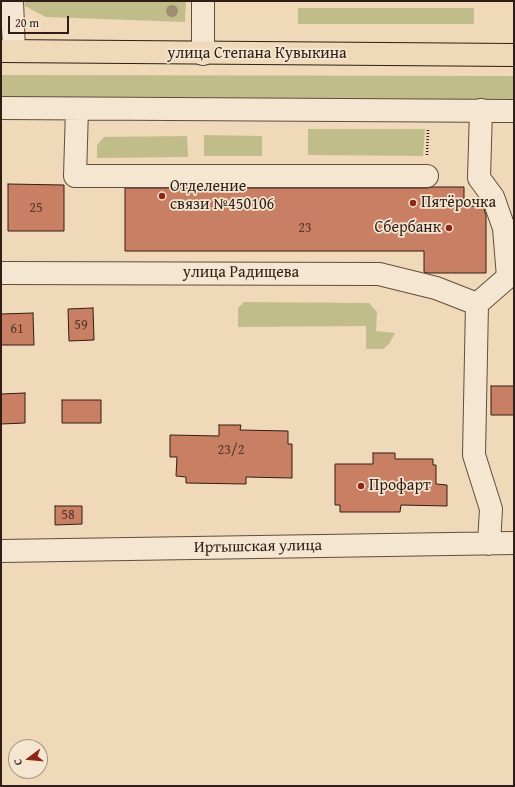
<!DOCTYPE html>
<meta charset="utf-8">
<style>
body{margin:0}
#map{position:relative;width:515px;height:787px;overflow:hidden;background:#efd9b8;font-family:"Gentium Book Plus",serif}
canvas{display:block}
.frame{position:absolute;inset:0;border:2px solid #301e16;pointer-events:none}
.north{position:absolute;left:8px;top:739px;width:40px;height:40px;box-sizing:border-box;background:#f5e6d1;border:1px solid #a69686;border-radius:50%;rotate:254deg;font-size:11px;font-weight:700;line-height:16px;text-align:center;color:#301e16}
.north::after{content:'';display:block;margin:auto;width:14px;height:18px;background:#8f2418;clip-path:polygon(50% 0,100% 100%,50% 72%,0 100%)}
.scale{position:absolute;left:8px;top:16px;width:61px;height:18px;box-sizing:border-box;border:2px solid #301e16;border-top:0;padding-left:5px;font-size:12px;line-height:14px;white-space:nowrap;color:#301e16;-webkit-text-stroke:3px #f5e6d1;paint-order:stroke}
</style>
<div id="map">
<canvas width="515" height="787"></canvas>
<div class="frame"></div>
<div class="north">С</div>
<div class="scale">20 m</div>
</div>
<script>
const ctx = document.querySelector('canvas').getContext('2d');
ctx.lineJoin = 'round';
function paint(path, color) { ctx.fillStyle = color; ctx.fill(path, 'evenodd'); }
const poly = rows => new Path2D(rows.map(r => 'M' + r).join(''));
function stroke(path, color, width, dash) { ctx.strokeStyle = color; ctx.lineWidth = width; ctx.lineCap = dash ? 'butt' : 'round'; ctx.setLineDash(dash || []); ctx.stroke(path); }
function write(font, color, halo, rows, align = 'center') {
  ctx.font = font + ' "Gentium Book Plus",serif'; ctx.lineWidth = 3.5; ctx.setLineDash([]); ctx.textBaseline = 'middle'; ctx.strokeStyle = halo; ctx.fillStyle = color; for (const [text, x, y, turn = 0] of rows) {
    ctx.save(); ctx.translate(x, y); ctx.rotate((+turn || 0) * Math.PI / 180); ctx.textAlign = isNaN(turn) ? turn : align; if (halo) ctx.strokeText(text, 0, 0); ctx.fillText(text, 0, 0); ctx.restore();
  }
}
paint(poly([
 [25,1,186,1,185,22,46,17,25,6],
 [298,8,474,8,474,24,298,24],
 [1,75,514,76,514,104,1,99],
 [308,129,425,129,423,156,308,155],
 [204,135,262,136,262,156,204,156],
 [187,136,188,157,97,158,97,145,104,137],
 [244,302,369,303,377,312,376,331,395,333,389,344,383,349,366,349,366,326,238,327,238,308]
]), '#c1bd8a');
const building = poly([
 [8,184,64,185,64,231,8,231,8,184],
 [432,187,464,187,464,206,483,206,486,215,486,273,428,273,424,272,424,251,125,251,125,188,427,188,432,187],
 [93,308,94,340,69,341,68,309,93,308],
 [33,313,34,345,1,345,1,314,33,313],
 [491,386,514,386,514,415,491,415,491,386],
 [25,393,25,423,1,424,1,394,25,393],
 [62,400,101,400,101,423,62,423,62,400],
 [219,425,241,425,240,430,288,431,288,444,292,444,292,478,246,477,246,484,186,483,186,477,176,476,177,457,170,457,170,435,219,436,219,425],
 [373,453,395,453,395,459,433,459,433,465,436,465,436,484,447,485,447,506,401,505,400,512,340,512,340,505,335,505,335,464,373,464,373,453],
 [55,506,82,506,82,524,55,525,55,506]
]);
paint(building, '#c97f64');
stroke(building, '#301e16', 1);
const minor = poly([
 [12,1,14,51],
 [203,54,203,1],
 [1,108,514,111],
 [77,109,75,176,427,176],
 [481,110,479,178,493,197,504,228,508,277,477,304,474,455,491,509,489,544],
 [1,273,379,274,436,288,477,304],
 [1,551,514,543]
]);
const major = poly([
 [1,51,514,55]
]);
stroke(minor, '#604d3e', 24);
stroke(major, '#301e16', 24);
stroke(poly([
 [427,155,428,130]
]), '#301e16', 2.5, [1, 2]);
stroke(minor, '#f5e6d1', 22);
stroke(major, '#efd9b8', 22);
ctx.fillStyle = '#9e8d72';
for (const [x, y] of [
 [172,11]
]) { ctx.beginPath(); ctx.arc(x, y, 6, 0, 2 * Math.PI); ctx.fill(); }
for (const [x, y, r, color] of [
 [162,196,4,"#8f2418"],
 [413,203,4,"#8f2418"],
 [449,228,4,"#8f2418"],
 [361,486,4,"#8f2418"]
]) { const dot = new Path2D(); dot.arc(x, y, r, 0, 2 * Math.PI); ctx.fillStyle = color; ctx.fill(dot); stroke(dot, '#f5e6d1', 1.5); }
write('14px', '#56362a', null, [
 ["25",36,208],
 ["23",305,228],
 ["59",81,325],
 ["61",17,329],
 ["23/2",231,450],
 ["58",68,515]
]);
write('16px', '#301e16', '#f5e6d1', [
 ["улица Степана Кувыкина",257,54],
 ["улица Радищева",241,273],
 ["Иртышская улица",258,547,-1]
]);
write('16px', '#301e16', '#f5e6d1', [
 ["Отделение",170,187],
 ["связи №450106",170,205],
 ["Пятёрочка",421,203],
 ["Сбербанк",441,228,"right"],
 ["Профарт",369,486]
], 'left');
</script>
